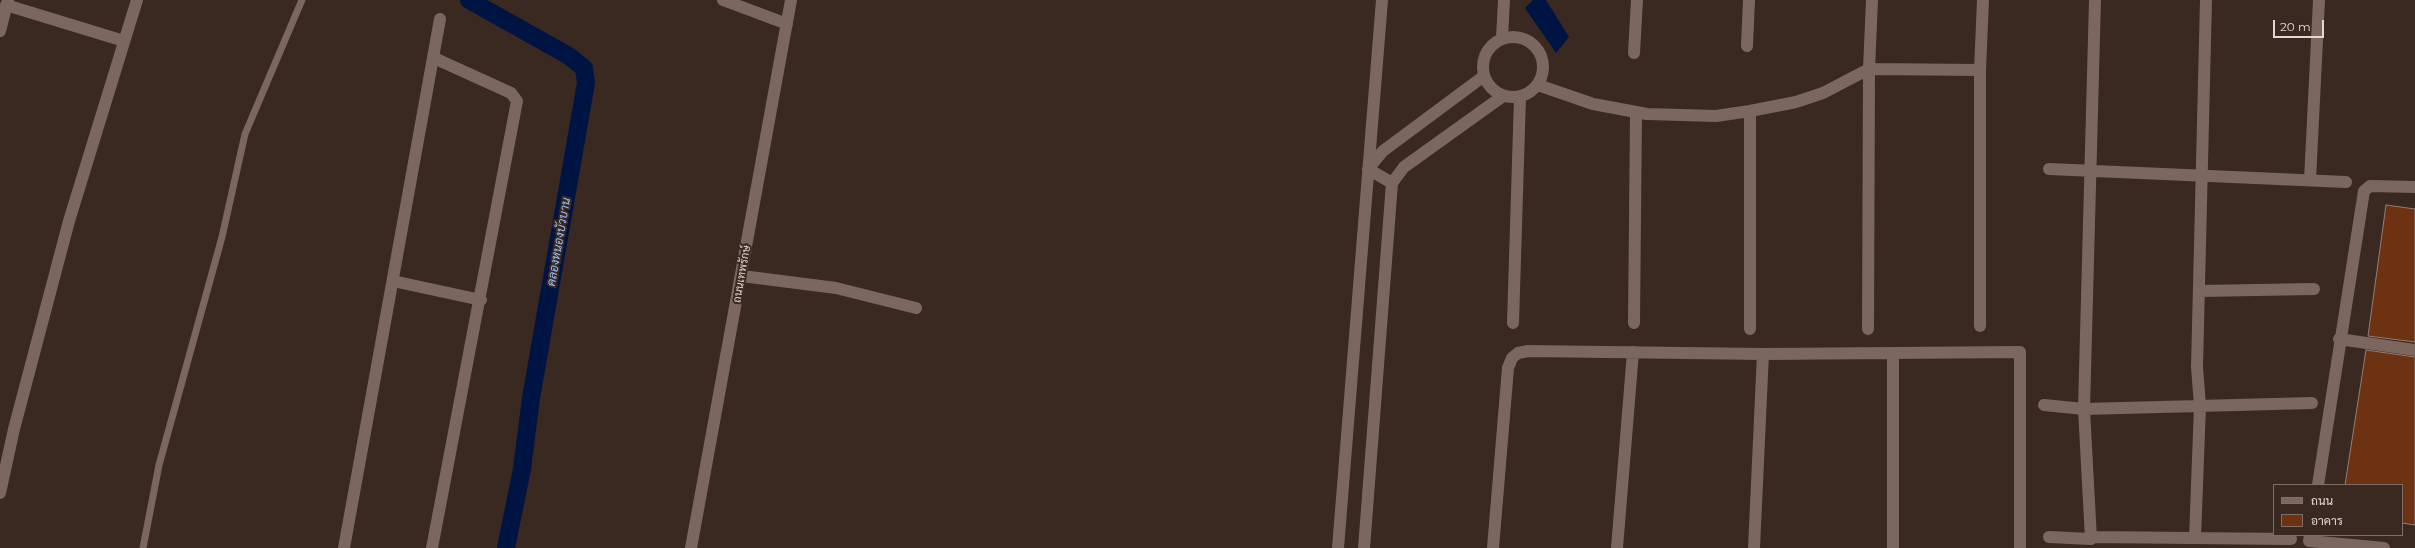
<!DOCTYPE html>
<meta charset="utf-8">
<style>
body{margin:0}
#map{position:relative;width:2415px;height:548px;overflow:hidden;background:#3a2921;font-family:Montserrat,Sarabun,sans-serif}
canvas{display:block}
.legend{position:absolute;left:2273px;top:484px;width:130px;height:52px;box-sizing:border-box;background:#3a2921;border:1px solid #7d6e67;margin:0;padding:5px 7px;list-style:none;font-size:12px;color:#e2d6d1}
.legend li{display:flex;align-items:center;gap:8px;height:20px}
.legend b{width:20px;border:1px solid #7d6e67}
.scale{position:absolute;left:2273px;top:20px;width:51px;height:18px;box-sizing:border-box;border:2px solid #e2d6d1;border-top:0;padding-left:5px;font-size:12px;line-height:14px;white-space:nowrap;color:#e2d6d1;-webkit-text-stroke:3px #3a2921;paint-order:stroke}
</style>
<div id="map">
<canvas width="2415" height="548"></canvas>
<ul class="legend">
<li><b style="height:5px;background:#7b675e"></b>ถนน</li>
<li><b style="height:11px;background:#6d3212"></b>อาคาร</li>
</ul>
<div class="scale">20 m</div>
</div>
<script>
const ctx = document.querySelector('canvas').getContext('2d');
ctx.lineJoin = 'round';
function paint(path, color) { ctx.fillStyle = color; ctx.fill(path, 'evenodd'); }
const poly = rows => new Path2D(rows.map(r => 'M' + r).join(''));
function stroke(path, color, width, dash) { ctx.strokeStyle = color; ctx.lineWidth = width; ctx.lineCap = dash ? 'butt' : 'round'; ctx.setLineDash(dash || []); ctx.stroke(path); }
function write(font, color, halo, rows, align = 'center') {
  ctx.font = font + ' Montserrat,Sarabun,sans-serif'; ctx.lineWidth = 4; ctx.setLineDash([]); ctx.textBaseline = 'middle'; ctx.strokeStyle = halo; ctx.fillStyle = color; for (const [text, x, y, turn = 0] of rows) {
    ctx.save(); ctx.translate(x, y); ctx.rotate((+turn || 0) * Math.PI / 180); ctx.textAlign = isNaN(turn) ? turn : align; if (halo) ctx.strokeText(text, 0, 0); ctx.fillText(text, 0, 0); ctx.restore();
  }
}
paint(poly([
 [1533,0,1546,0,1569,37,1556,53,1525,8]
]), '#001443');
stroke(poly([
 [469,0,569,56,584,68,586,83,531,398,522,469,506,548]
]), '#001443', 18);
const building = poly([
 [2386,205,2415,209,2415,342,2368,336,2386,205],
 [2366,350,2415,357,2415,525,2402,523,2402,485,2345,485,2366,350]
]);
paint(building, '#6d3212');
stroke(building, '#947f76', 1);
stroke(poly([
 [143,548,159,465,222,237,245,134,302,0]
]), '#7b675e', 7);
stroke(poly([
 [723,0,787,24],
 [6,5,124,41],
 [0,31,8,0],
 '1483 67a30 30 0 1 1 60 0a30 30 0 1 1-60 0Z',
 [1502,38,1504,0],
 [1747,46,1749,0],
 [1634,53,1637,0],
 [1538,85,1593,104,1647,114,1716,116,1750,111,1796,102,1823,93,1869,69,1872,0],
 [1750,111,1750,329],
 [1368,169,1383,151,1484,76],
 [1368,169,1392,183],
 [2049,169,2346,182],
 [2310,180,2319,0],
 [742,276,836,288,916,308],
 [393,281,481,300],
 [2199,291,2314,289],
 [1513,323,1520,97],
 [1634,323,1636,113],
 [1980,326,1980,70,1983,0],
 [1868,329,1869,69,1980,70],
 [2339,339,2415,350],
 [1763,354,2020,352,2020,548],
 [2044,405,2084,409,2312,403],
 [2318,485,2364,191,2370,186,2415,187],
 [0,493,14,429,69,221,137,0],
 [2310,535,2309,541,2384,548],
 [2049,537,2091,539,2093,537,2291,539],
 [2195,538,2200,406,2197,367,2206,0],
 [2091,539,2084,409,2095,0],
 [344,548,440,19],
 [432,548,517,101,511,93,434,58],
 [691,548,791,0],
 [1338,548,1382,0],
 [1364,548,1392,183,1404,167,1503,96],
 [1493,548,1508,368,1512,358,1518,353,1528,351,1763,354,1754,548],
 [1617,548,1633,352],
 [1893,548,1893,353]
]), '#7b675e', 12);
write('11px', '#e2d6d1', '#3a2921', [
 ["ถนนเทพรักษ์",742,274,-80]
]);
write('italic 12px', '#9fc0f9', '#3a2921', [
 ["คลองหนองบัวบาน",559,242,-80]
]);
</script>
